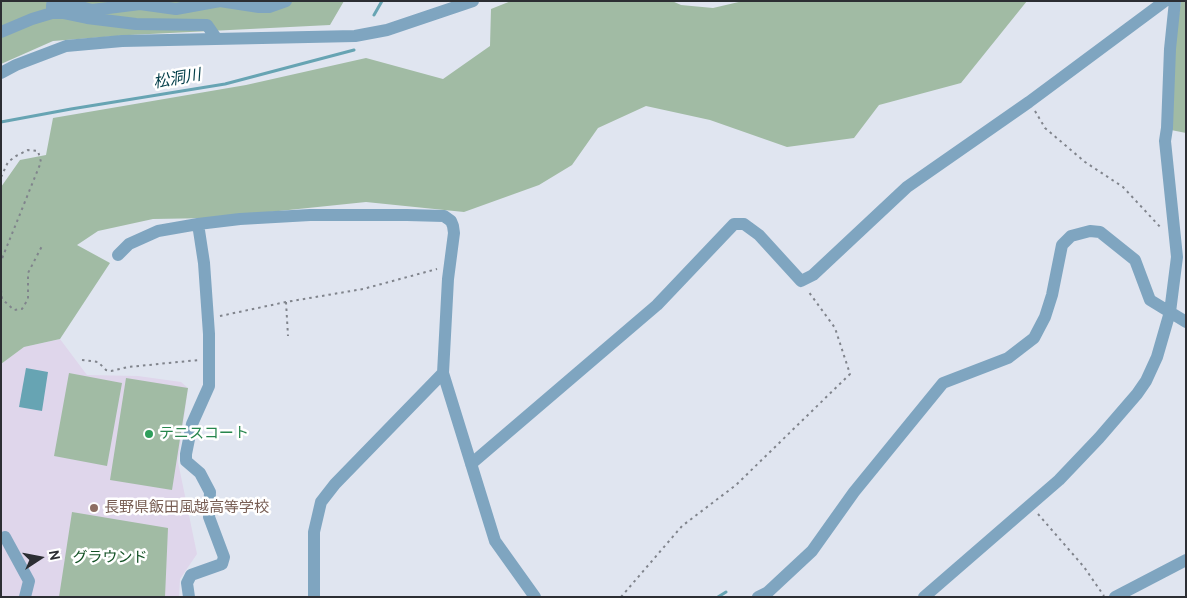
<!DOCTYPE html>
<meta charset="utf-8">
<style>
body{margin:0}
#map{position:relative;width:1187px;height:598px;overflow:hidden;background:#e0e5f0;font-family:Cabin,sans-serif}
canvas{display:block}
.frame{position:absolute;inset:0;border:2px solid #2c2e33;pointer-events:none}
.north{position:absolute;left:15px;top:533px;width:50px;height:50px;-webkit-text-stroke:4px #fff;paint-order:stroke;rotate:79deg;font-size:14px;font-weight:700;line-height:20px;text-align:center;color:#2c2e33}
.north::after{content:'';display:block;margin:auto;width:18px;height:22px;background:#2c2e33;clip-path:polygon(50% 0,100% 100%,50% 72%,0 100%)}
</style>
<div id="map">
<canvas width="1187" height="598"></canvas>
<div class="frame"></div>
<div class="north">N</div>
</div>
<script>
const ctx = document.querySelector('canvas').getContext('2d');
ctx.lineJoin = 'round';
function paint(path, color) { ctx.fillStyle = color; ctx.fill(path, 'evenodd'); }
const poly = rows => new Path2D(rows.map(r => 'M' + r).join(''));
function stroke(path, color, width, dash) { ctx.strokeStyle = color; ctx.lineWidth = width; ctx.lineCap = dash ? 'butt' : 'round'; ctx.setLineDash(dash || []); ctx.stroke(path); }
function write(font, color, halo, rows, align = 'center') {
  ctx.font = font + ' Cabin,"Noto Sans JP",sans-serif'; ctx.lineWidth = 5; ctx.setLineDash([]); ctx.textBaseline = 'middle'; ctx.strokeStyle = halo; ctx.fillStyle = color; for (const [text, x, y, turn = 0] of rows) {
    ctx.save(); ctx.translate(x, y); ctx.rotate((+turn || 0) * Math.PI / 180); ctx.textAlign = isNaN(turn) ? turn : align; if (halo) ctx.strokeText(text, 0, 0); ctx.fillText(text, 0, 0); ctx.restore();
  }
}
paint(poly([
 [60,339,87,375,138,376,181,382,188,388,178,462,197,554,180,579,179,597,1,597,1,364,24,347]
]), '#dfd6eb');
paint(poly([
 [1,1,344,1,330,25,130,35,53,41,1,64],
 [511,1,672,1,681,5,713,8,743,1,1027,1,961,83,879,105,854,138,787,147,710,120,646,106,598,128,572,165,539,185,464,212,366,202,211,218,153,219,98,231,77,245,110,263,60,339,24,347,1,364,1,187,20,160,46,155,53,118,246,85,366,58,443,79,490,46,491,9],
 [1181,1,1186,1,1186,133,1171,130,1173,51],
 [69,373,122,383,107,466,54,456],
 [126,378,188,388,172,490,110,480],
 [72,512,168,528,165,597,59,597]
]), '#a1bba4');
paint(poly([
 [26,368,48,372,42,411,19,407]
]), '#67a4b3');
stroke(poly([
 [374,15,382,1],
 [1,122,71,109,225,84,354,50],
 [718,597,726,592]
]), '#67a4b3', 3);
stroke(poly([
 [1035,111,1045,128,1085,162,1123,187,1162,229],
 [1,177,8,162,16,156,28,150,38,151,41,162,1,261],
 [1,290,2,299,14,310,22,309,28,299,28,273,42,246],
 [286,302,288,336],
 [220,316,286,302,363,289,437,269],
 [82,360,98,362,106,370,111,371,128,367,199,360],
 [1038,514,1084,567,1104,596],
 [621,597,682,526,736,485,850,374,835,328,808,291]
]), '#80848c', 2, [2.5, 4]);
stroke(poly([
 [52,13,52,5,66,3,92,10,140,4,176,9,220,1,259,7,269,7,286,1],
 [1,32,32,19,52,13,63,13,87,18,136,24,207,25,216,38],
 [1,73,16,65,66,46,122,41,355,36,387,30,473,1],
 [118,255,129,244,158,231,198,224],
 [471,464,657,305,734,224,744,224,759,235,801,281,813,275,907,187,1029,102,1165,1],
 [5,537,29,581,25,597],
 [189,597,187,583,191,575,222,564,224,557,209,517,210,492,200,473,186,461,186,454,192,424,209,386,209,334,204,263,198,224,240,219,310,215,407,215,444,216,451,221,453,226,454,233,448,279,443,373,495,541,535,597],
 [314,597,314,532,321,502,335,484,443,373],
 [758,597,768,592,812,551,854,492,943,383,1008,358,1034,338,1045,317,1052,295,1062,245,1071,236,1090,231,1100,232,1135,260,1150,300,1186,322],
 [924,597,1059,480,1099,438,1137,394,1146,381,1157,357,1170,312,1177,257,1165,141,1167,128,1170,49,1175,1],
 [1115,597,1186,560]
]), '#7fa5c0', 12);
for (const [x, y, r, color] of [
 [149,434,5,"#2e9e5b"],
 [94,508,5,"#8d6e63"]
]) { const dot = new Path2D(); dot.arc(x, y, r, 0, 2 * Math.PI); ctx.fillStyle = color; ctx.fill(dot); stroke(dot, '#fff', 2); }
write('15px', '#27864d', '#fff', [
 ["テニスコート",159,434]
], 'left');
write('15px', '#785e54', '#fff', [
 ["長野県飯田風越高等学校",104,508]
], 'left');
write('15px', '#135125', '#fff', [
 ["グラウンド",110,558]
]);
write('italic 16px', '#023d48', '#fff', [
 ["松洞川",177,79,-10]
]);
</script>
